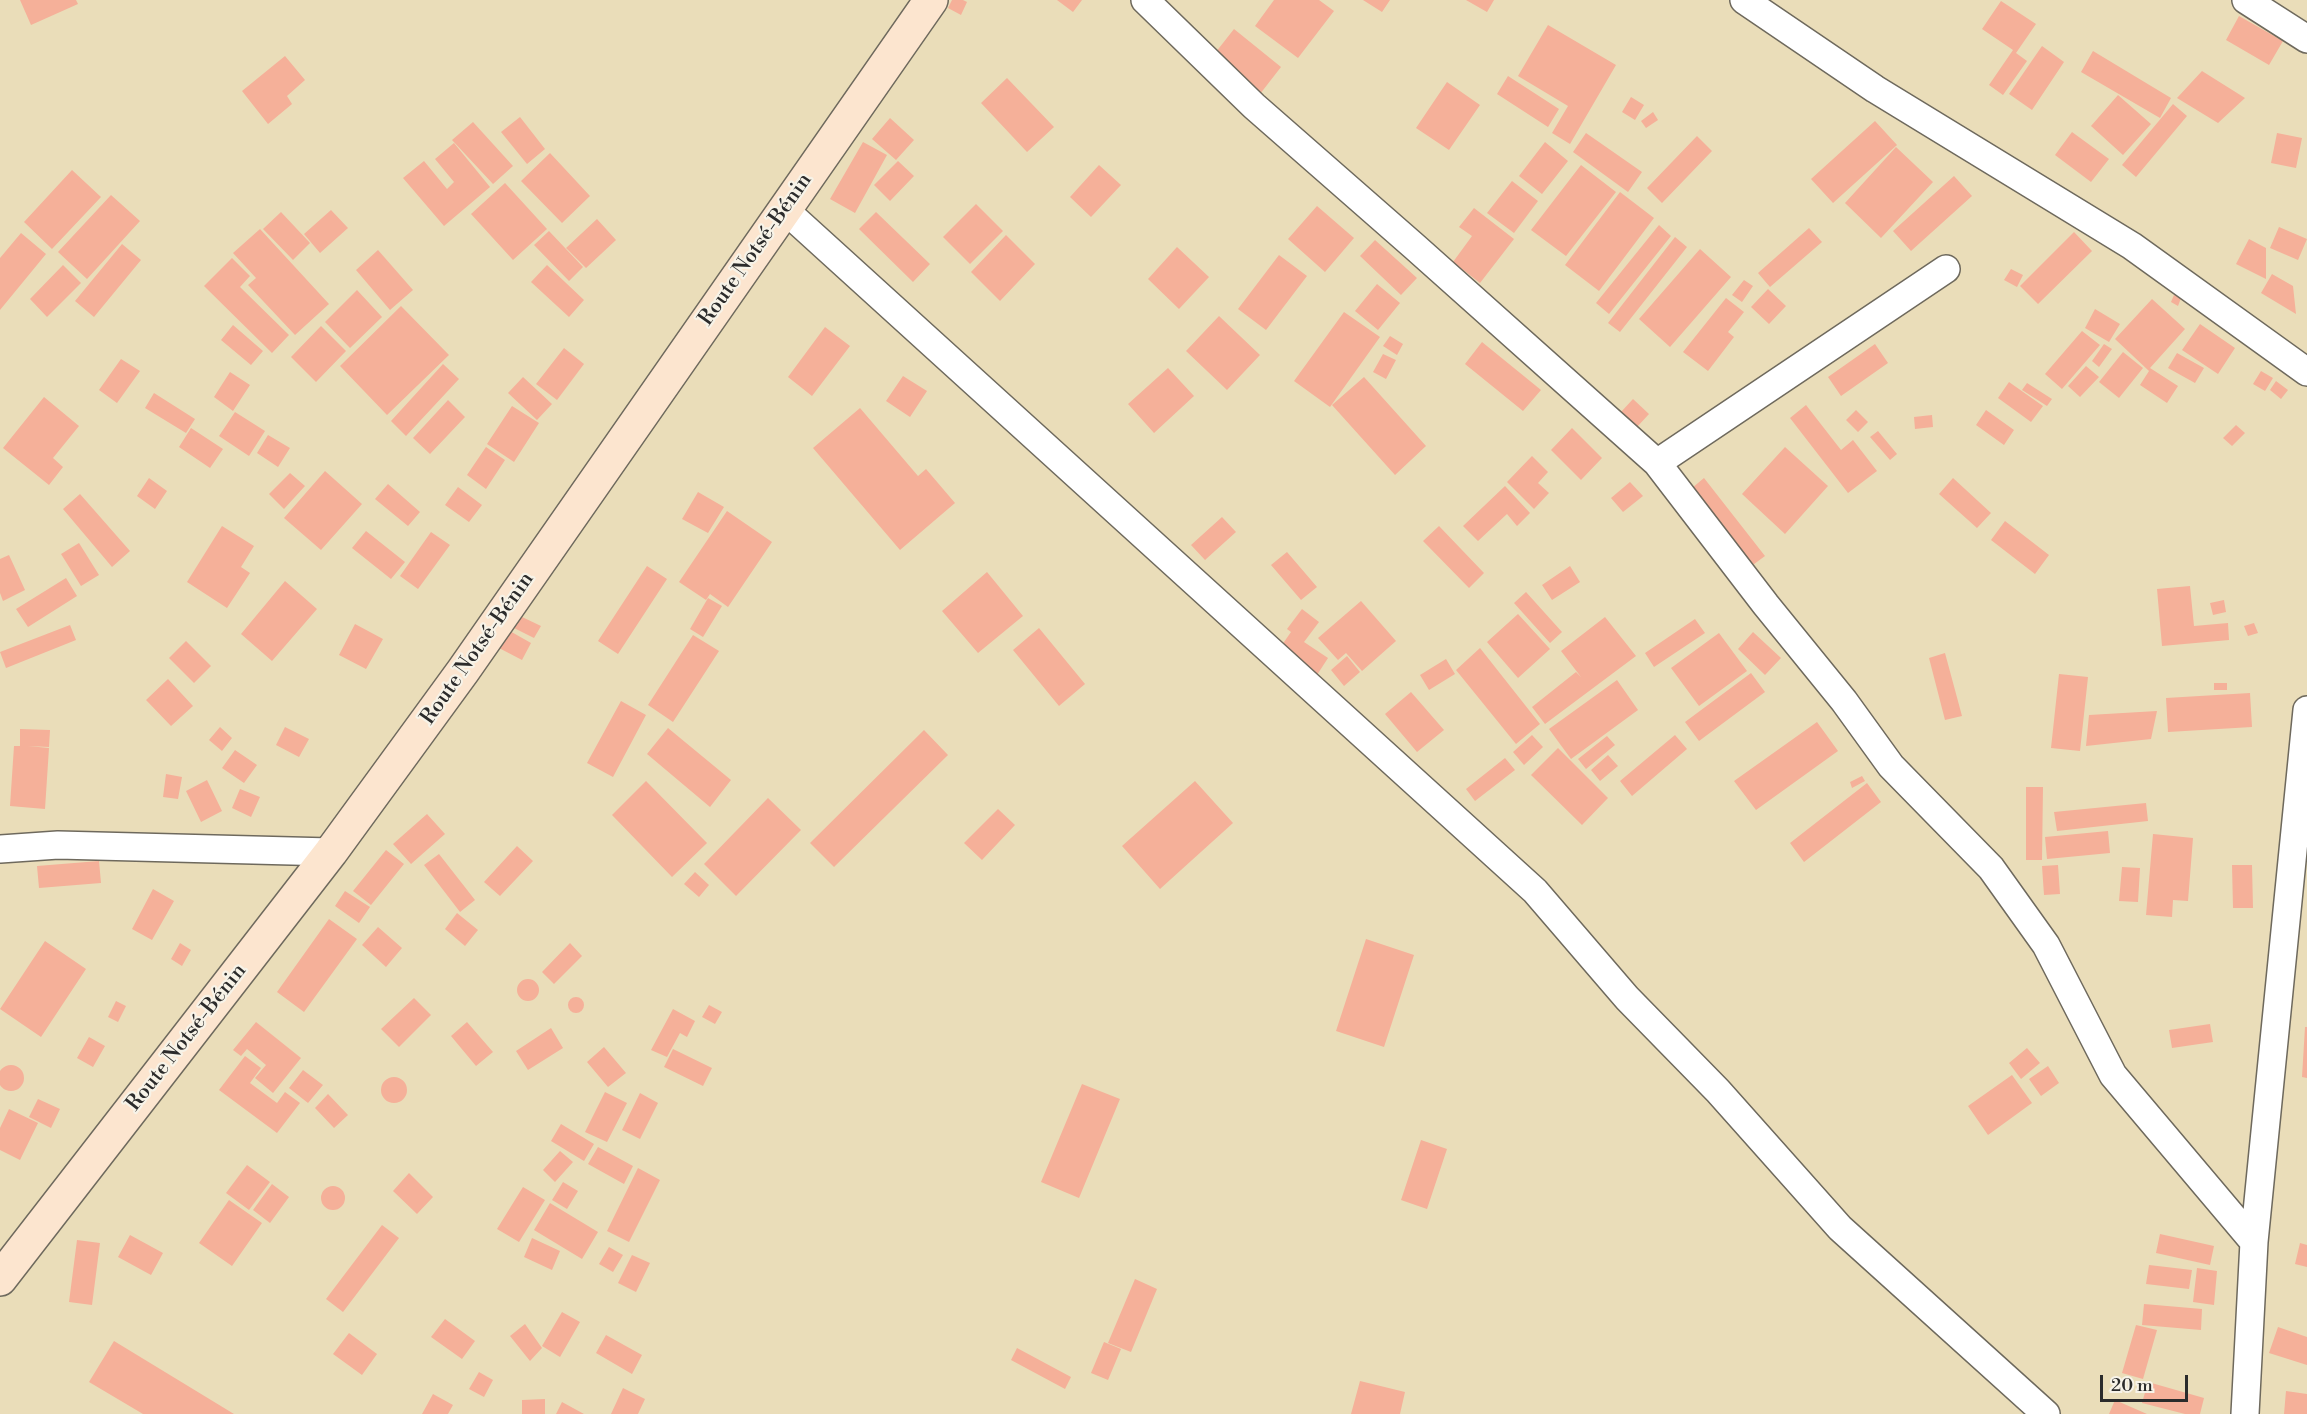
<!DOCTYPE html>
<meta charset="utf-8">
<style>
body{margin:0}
#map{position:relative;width:2307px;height:1414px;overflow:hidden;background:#eaddb9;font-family:"Libre Bodoni",serif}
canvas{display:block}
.scale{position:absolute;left:2100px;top:1375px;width:88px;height:27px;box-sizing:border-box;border:3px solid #2b2b2b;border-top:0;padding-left:8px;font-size:18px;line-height:21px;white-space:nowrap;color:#2b2b2b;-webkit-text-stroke:4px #f7f3e8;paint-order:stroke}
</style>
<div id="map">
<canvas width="2307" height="1414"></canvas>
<div class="scale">20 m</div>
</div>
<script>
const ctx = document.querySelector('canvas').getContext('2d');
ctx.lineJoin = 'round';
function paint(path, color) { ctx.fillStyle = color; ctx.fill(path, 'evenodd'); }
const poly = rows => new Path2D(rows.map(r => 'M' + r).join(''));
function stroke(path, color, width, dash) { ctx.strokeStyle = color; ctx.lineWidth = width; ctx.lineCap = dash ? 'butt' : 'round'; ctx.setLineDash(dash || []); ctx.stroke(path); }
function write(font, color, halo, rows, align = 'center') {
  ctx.font = font + ' "Libre Bodoni",serif'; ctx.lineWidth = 4.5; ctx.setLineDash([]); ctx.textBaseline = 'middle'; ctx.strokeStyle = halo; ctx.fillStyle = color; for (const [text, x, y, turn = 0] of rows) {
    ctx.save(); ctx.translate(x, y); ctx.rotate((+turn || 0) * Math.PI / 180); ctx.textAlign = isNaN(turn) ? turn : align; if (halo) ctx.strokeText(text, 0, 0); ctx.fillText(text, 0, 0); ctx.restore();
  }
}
paint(poly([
 [20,0,76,0,78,4,31,25],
 [952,0,963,0,967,2,961,15,948,8],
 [1057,0,1082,0,1073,12],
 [1274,0,1319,0,1334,11,1298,58,1255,26],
 [1363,0,1390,0,1382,12],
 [1466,0,1494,0,1487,12],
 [2001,1,2036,24,2016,53,2027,61,2003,95,1989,85,2013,50,1982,29],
 [2239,16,2283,41,2269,65,2226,40],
 [1548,25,1616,65,1570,144,1552,133,1568,106,1518,76],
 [1234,29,1281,67,1260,94,1212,57],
 [2042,46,2064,62,2032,110,2009,94],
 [2093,51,2171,98,2160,118,2081,72],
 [285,56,305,80,287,96,292,104,268,124,242,91],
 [2202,71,2245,98,2218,123,2177,98],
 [1508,76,1559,109,1548,127,1497,94],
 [1007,78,1054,127,1027,152,981,103],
 [1447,82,1480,105,1449,150,1416,128],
 [2118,95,2151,124,2123,155,2091,126],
 [1631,97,1644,105,1635,120,1622,112],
 [2173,104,2187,116,2136,177,2122,165],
 [1653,112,1658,120,1646,128,1641,121],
 [520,117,545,149,527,164,501,132],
 [890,118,914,140,896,160,872,139],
 [1875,121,1897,145,1833,203,1811,179],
 [473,122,513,166,493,184,452,140],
 [2072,132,2109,159,2091,182,2055,155],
 [1586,133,1642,172,1628,192,1573,152],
 [2277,133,2302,138,2296,168,2271,163],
 [1697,136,1712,151,1662,203,1647,188],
 [863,142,887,155,855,213,830,199],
 [1545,142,1568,161,1542,194,1519,176],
 [454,143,490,187,444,226,403,178,424,161,447,189,454,182,435,159],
 [1896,147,1933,182,1881,238,1845,203],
 [550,153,590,196,562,223,521,181],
 [898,161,914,176,890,201,874,185],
 [1099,165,1121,185,1091,217,1070,197],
 [1581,165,1616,192,1566,256,1531,230],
 [72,170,101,197,52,249,24,222],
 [1954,176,1972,196,1911,251,1893,231],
 [1512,181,1538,201,1514,233,1487,213],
 [505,183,547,229,513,260,471,214],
 [1620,192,1654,218,1599,291,1565,265],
 [111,195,140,221,87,279,58,252],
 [976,204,1003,231,970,264,943,237],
 [1317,206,1354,238,1325,272,1288,239],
 [1474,208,1514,239,1480,283,1453,262,1472,236,1459,227],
 [331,210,348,228,320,253,304,234],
 [281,212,310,243,293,260,263,229],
 [876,212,930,264,913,282,859,229],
 [597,219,616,240,586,268,566,248],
 [1659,225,1671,236,1609,314,1596,303],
 [2279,227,2307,239,2298,260,2270,248],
 [1809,228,1822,242,1770,287,1758,273],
 [260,229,329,304,295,335,248,285,256,278,233,253],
 [549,231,583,267,569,281,534,245],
 [2074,232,2092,251,2038,304,2020,286],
 [21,233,46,254,0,310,0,258],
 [1006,235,1035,264,1000,301,971,272],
 [1675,237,1687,247,1620,332,1608,323],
 [2249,239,2266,248,2266,279,2236,264],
 [1375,240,1417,278,1401,295,1360,256],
 [122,244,141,260,94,317,75,301],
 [1177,247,1209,277,1179,309,1148,279],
 [1700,249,1731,277,1670,347,1639,319],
 [378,250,413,290,390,310,356,270],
 [1279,255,1307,276,1266,330,1238,309],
 [232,258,250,276,240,287,289,335,272,353,204,286],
 [63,265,81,283,47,317,30,299],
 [547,265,584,300,569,317,531,282],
 [2011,269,2023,275,2017,287,2004,280],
 [2272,274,2293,286,2296,314,2261,293],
 [1744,280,1753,286,1742,302,1732,295],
 [1377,284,1400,303,1378,330,1355,311],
 [1768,289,1786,306,1769,324,1751,307],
 [357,290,382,317,350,348,325,322],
 [2174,295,2181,298,2178,306,2171,302],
 [1726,298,1744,312,1728,332,1734,337,1708,371,1683,352],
 [2152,299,2185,329,2150,368,2178,386,2167,403,2140,385,2149,371,2115,339],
 [401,306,449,355,387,415,340,366],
 [2095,309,2120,324,2109,342,2085,328],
 [1344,312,1380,337,1330,407,1294,381],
 [1219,316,1260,355,1227,390,1186,351],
 [2200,324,2235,348,2218,374,2182,350],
 [233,325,263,351,251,365,221,340],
 [321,326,346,351,316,382,291,357],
 [825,327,850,346,812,396,788,377],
 [2082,331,2100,345,2062,389,2045,374],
 [1390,336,1403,344,1397,355,1383,346],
 [1482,342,1541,390,1523,411,1465,364],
 [1875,344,1888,363,1841,396,1828,377],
 [2104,344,2112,349,2099,367,2092,361],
 [564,348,584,364,557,400,536,384],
 [2123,352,2143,368,2119,398,2099,382],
 [2177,353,2204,368,2195,383,2168,368],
 [1383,354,1396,360,1386,379,1373,372],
 [121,359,140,371,117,403,99,390],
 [443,364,459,379,406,436,391,421],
 [2086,366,2099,377,2080,397,2068,386],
 [1168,368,1194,396,1154,433,1128,404],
 [2261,371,2273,378,2265,391,2253,384],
 [230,372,250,385,233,411,214,397],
 [903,376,927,391,910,417,886,401],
 [523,377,552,404,537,420,508,393],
 [1364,377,1426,446,1395,475,1332,405],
 [2276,381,2288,390,2281,399,2270,390],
 [2009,382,2043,406,2031,422,1998,398],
 [2027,383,2052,399,2047,406,2022,390],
 [154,393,195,419,186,433,145,408],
 [44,397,79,426,53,458,63,467,49,485,3,448],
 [1633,399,1649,414,1637,427,1621,412],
 [448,400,465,417,430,454,413,438],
 [1806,405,1841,450,1853,440,1877,471,1848,493,1790,418],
 [512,406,539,423,514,462,487,444],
 [860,408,918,476,926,469,955,503,900,550,813,448],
 [1856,410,1868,422,1858,432,1846,420],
 [1986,410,2014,430,2004,445,1976,425],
 [235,412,265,431,249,456,219,436],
 [1932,415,1933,427,1915,429,1914,417],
 [2236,425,2245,433,2232,446,2223,438],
 [191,428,223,449,210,468,179,447],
 [1572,428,1602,458,1581,480,1551,450],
 [1878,431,1897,454,1890,460,1870,437],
 [268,435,290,448,278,467,257,453],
 [486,447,505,460,486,489,467,475],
 [1785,447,1828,486,1785,534,1742,494],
 [1532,456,1548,472,1538,483,1549,493,1534,509,1507,482],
 [325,471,362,504,321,550,284,518],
 [290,473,305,486,284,509,269,494],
 [149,478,167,491,155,509,137,496],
 [1704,478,1765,556,1746,570,1686,493],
 [1953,478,1991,513,1977,528,1939,494],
 [1630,482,1643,496,1623,512,1611,498],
 [388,484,420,512,408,526,375,499],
 [1505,486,1530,513,1517,526,1507,514,1478,541,1463,526],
 [458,487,482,505,469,522,445,505],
 [698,492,724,507,708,533,682,519],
 [80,494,130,551,112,567,63,509],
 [727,511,772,542,728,607,710,594,706,600,679,582],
 [1222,517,1236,532,1205,560,1191,545],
 [2005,521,2049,555,2035,574,1991,540],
 [222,526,254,546,241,567,250,573,227,608,187,582],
 [1439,526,1484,573,1469,588,1423,541],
 [366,531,405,562,391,579,352,548],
 [431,532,450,545,418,589,400,576],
 [79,543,99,575,81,586,61,554],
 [1287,552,1317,587,1301,600,1271,565],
 [9,555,25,590,3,601,0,593,0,559],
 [647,566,667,579,618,654,598,641],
 [1570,566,1580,582,1552,600,1542,585],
 [987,572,1023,616,978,653,942,611],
 [66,578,77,596,28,627,16,609],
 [285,581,317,609,272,661,241,634],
 [2190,586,2194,626,2228,623,2229,640,2162,646,2157,589],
 [1526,592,1562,632,1550,643,1514,603],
 [708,598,722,606,703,637,690,629],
 [2224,600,2226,612,2213,615,2210,603],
 [1361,601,1396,641,1362,671,1346,653,1338,660,1318,638],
 [1302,609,1319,622,1304,642,1328,658,1315,678,1277,652,1291,632,1287,629],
 [1518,614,1550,649,1518,678,1487,642],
 [520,616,541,626,534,638,514,628],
 [1605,617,1636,656,1545,724,1532,707,1576,672,1581,677,1561,651],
 [1695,619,1705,633,1654,667,1645,653],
 [2254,623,2258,633,2248,636,2244,626],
 [355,624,383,639,366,669,339,655],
 [70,625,76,640,6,668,0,652],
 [1039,628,1085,684,1059,706,1013,650],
 [508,630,531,643,522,660,499,648],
 [1753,632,1781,658,1765,675,1738,649],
 [1719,633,1747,671,1699,706,1671,668],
 [693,635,719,651,673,722,648,705],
 [186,641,211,666,194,683,169,658],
 [1480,648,1540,724,1516,744,1456,670],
 [1945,653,1962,716,1945,720,1929,658],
 [1347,656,1360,672,1344,686,1331,670],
 [1446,659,1455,674,1429,690,1420,675],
 [1751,673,1765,692,1699,741,1685,722],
 [2059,674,2088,677,2080,751,2051,748],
 [168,679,193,706,171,726,146,700],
 [1617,680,1638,710,1571,759,1549,729],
 [2214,683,2227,683,2227,690,2214,690],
 [1411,692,1444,730,1417,752,1385,714],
 [2250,693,2252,727,2168,732,2166,698],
 [621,701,646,715,613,777,587,763],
 [2157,711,2151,739,2086,746,2089,715],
 [1817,722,1838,751,1756,810,1734,781],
 [220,727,232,738,222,751,209,740],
 [285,727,309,739,299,757,276,745],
 [668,728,731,780,710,807,647,754],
 [20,729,50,730,49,747,28,746,49,748,45,809,10,806,14,746,20,746],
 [924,730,948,755,834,867,810,843],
 [1532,735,1543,747,1524,765,1513,752],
 [1675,735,1687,749,1632,796,1620,781],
 [1607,736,1615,745,1586,769,1578,759],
 [1558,748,1608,798,1582,825,1531,775],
 [235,750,257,765,244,783,222,768],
 [1608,755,1618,766,1600,781,1591,770],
 [1505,758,1515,770,1475,801,1466,789],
 [166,774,182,777,178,799,163,797],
 [1862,776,1865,781,1852,788,1850,782],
 [207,780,222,811,201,822,186,791],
 [646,781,707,843,672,877,612,815],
 [1195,781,1233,823,1160,889,1122,846],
 [1867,783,1881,802,1804,862,1790,843],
 [2026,787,2043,787,2042,860,2026,860],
 [240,789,260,797,251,817,232,808],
 [768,798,801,830,736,896,704,864],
 [2146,803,2148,821,2057,831,2054,812],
 [998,809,1015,825,982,860,964,843],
 [427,814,445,834,411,864,393,844],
 [2108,831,2110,853,2047,859,2045,837],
 [2153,834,2193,838,2188,901,2173,900,2172,917,2146,915],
 [517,846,533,861,500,896,484,882],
 [386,850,404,864,371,905,353,891],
 [439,854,475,900,460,912,424,865],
 [99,861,101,883,39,888,37,866],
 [2058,865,2060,894,2044,895,2042,866],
 [2232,865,2252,865,2253,908,2233,908],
 [2122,867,2140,868,2138,902,2119,901],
 [695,872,709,885,699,897,684,884],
 [153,889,174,901,152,940,132,929],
 [345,891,370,907,359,923,335,906],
 [457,913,478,930,465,946,445,929],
 [329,919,357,939,304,1012,277,992],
 [378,927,402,948,386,967,362,945],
 [1366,939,1414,955,1384,1047,1336,1031],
 [45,941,86,969,41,1037,0,1009],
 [180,943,191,950,182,966,171,959],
 [570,943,582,956,554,984,542,972],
 '517 990a11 11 0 1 1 22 0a11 11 0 1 1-22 0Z',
 '568 1005a8 8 0 1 1 16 0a8 8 0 1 1-16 0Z',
 [414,998,431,1015,399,1047,381,1029],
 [116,1001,126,1006,118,1022,108,1017],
 [709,1005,722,1012,715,1024,702,1017],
 [673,1009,695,1021,687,1037,680,1033,667,1057,651,1050],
 [256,1022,301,1058,273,1093,255,1078,266,1065,247,1049,241,1056,233,1050],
 [467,1022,493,1052,476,1066,451,1036],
 [2210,1024,2213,1042,2172,1048,2169,1030],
 [2305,1027,2307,1027,2307,1078,2302,1077],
 [551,1028,563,1048,528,1070,516,1051],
 [89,1037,105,1046,93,1067,77,1058],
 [604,1047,626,1073,608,1087,587,1062],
 [2027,1048,2040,1063,2021,1079,2009,1063],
 [673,1049,712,1068,703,1086,664,1067],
 [245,1056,261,1068,250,1083,277,1103,285,1092,300,1103,277,1133,219,1090],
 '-2 1078a13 13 0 1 1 26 0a13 13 0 1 1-26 0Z',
 [2048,1066,2059,1083,2041,1096,2029,1079],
 [303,1070,323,1085,308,1103,289,1088],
 [2012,1075,2032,1103,1988,1135,1968,1106],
 '381 1090a13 13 0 1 1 26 0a13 13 0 1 1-26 0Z',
 [1082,1084,1120,1099,1079,1198,1041,1182],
 [605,1092,627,1103,607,1142,585,1132],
 [640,1093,658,1103,640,1139,622,1130],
 [328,1094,348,1115,334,1128,315,1108],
 [38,1099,60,1109,51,1128,29,1117],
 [9,1109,38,1123,20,1160,0,1150,0,1128],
 [561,1124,594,1144,584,1161,551,1141],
 [1421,1140,1447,1149,1427,1209,1401,1200],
 [598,1147,633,1166,624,1184,588,1164],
 [560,1151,573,1162,555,1182,543,1170],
 [247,1165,270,1182,249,1210,226,1193],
 [638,1168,660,1180,629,1242,607,1231],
 [409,1173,433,1197,417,1214,393,1191],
 [563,1182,578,1191,567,1209,552,1200],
 [272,1184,289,1197,270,1223,253,1210],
 '321 1198a12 12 0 1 1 24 0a12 12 0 1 1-24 0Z',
 [523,1187,545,1200,519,1242,497,1229],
 [229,1200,262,1223,232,1266,199,1243],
 [550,1203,598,1232,582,1259,534,1230],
 [382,1225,399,1238,343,1312,326,1299],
 [2160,1234,2214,1246,2210,1265,2156,1253],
 [130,1235,163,1253,151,1275,118,1257],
 [532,1238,560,1251,552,1270,524,1257],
 [77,1240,100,1243,92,1305,69,1302],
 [2300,1243,2307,1245,2307,1267,2295,1264],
 [609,1247,623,1255,613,1272,599,1264],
 [632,1255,650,1263,636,1292,618,1283],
 [2149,1265,2192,1270,2189,1289,2146,1284],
 [2197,1268,2217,1271,2214,1305,2193,1302],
 [1135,1279,1157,1289,1131,1352,1108,1343],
 [2144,1304,2202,1309,2201,1330,2142,1325],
 [562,1312,580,1322,560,1357,542,1346],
 [445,1319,475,1341,462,1359,431,1337],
 [525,1324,542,1348,530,1361,510,1336],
 [2136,1325,2157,1330,2143,1379,2122,1373],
 [2278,1327,2307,1337,2307,1365,2269,1353],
 [349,1333,377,1354,362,1375,333,1354],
 [606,1335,642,1355,632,1374,596,1353],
 [114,1341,234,1414,143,1414,89,1382],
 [1104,1342,1121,1349,1108,1380,1091,1373],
 [1017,1348,1071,1377,1065,1389,1011,1360],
 [479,1372,493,1380,484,1397,469,1389],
 [1360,1381,1405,1392,1400,1414,1351,1414],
 [2148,1382,2204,1398,2200,1414,2185,1414,2142,1403],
 [623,1388,645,1399,638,1414,611,1414],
 [2286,1391,2307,1394,2307,1414,2284,1414],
 [433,1394,453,1405,448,1414,422,1414],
 [545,1399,545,1414,522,1414,522,1400],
 [2115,1400,2147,1414,2109,1414],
 [562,1402,584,1414,556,1414]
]), '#f5b099');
const minor = poly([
 [1145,0,1254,106,1415,247,1657,463,1766,605,1844,701,1891,766,1991,868,2046,945,2113,1075,2254,1242],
 [1744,0,1875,89,2132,246,2307,372],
 [2246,0,2307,39],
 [785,210,1535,891,1627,998,1718,1091,1840,1228,2046,1414],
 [1657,463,1946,269],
 [0,849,58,845,331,852],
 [2245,1414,2254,1242,2307,710]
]);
const secondary = poly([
 [0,1279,331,852,463,671,931,0]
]);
stroke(minor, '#6e695d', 30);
stroke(secondary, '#6e695d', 36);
stroke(minor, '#fff', 27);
stroke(secondary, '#fce5cf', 33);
write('21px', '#2b2b2b', '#f7f3e8', [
 ["Route Notsé-Bénin",756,250,-55],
 ["Route Notsé-Bénin",478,649,-55],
 ["Route Notsé-Bénin",187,1038,-52]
]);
</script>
